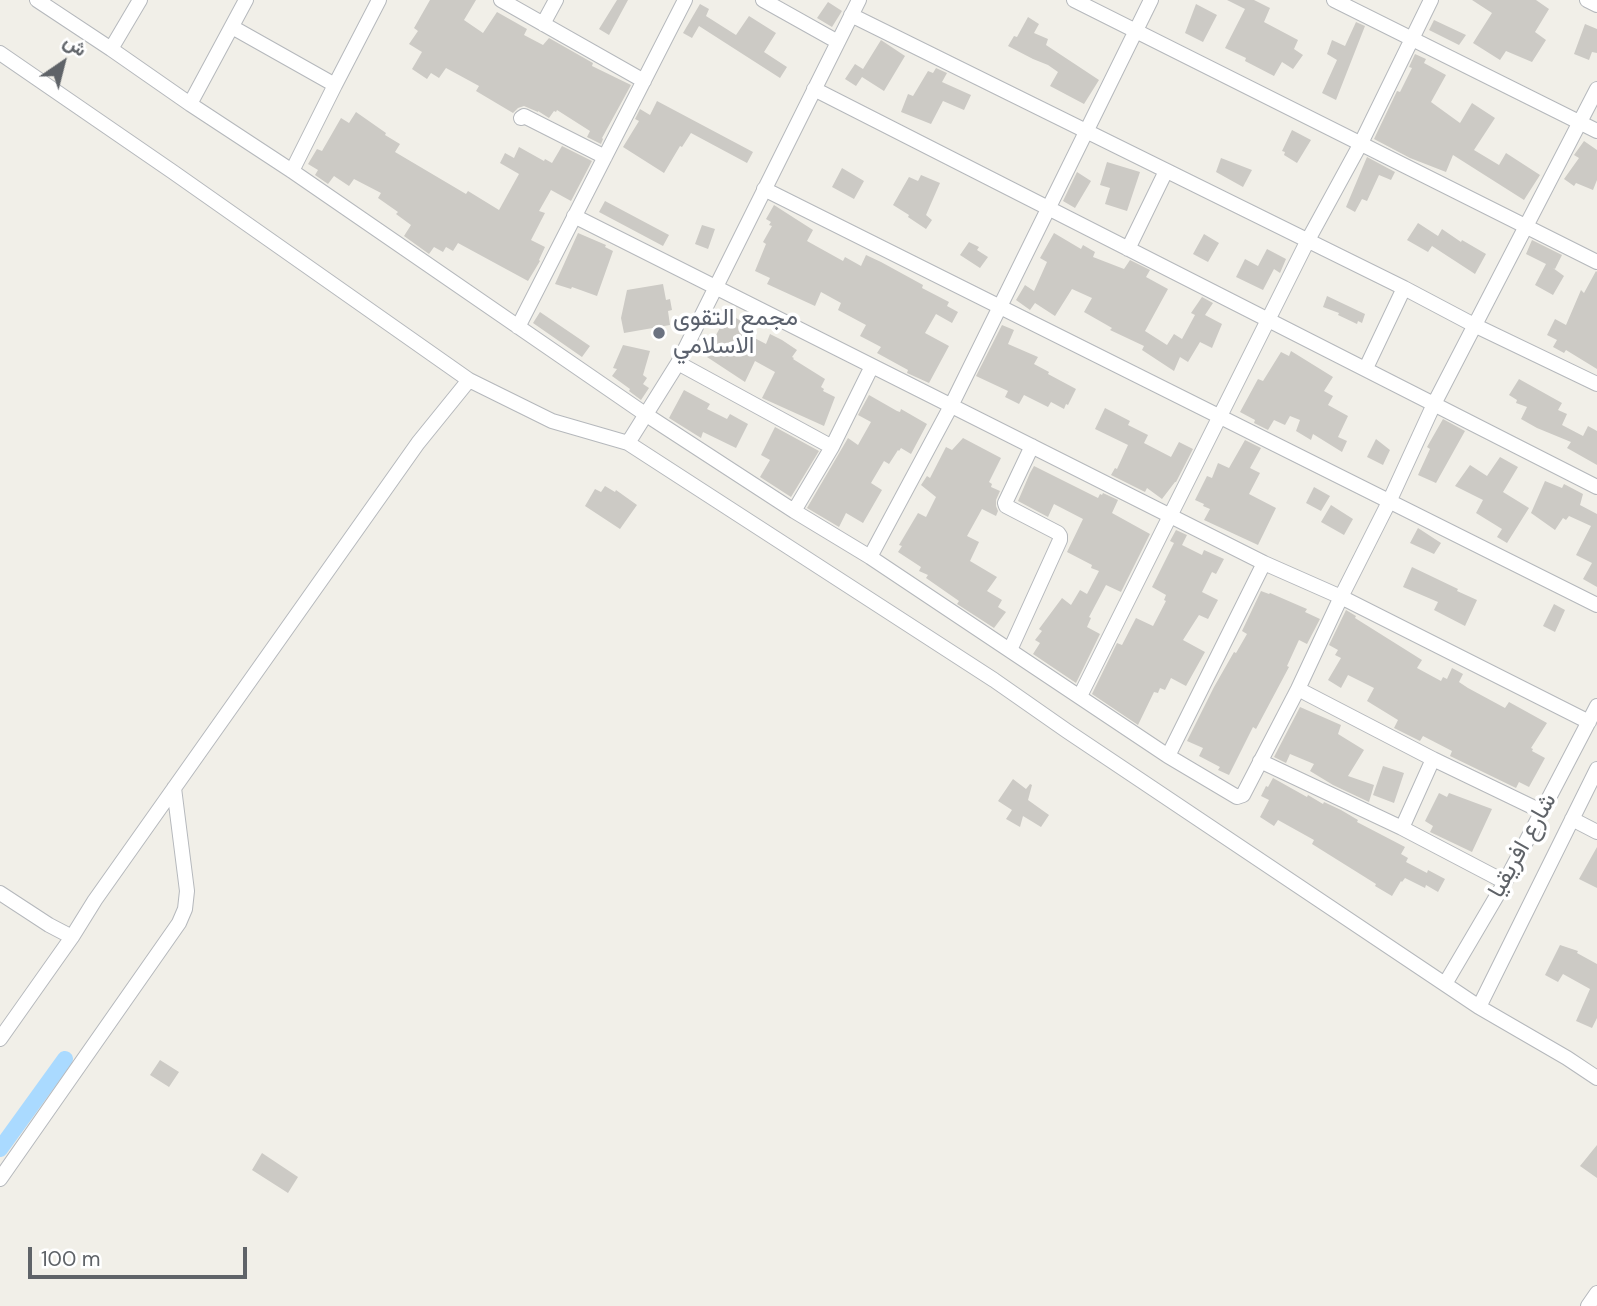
<!DOCTYPE html>
<meta charset="utf-8">
<style>
body{margin:0}
#map{position:relative;width:1597px;height:1306px;overflow:hidden;background:#f1efe8;font-family:"DM Sans",Vazirmatn,sans-serif}
canvas{display:block}
.north{position:absolute;left:28px;top:28px;width:70px;height:70px;-webkit-text-stroke:5px #fff;paint-order:stroke;rotate:35deg;font-size:19px;font-weight:700;line-height:28px;text-align:center;color:#5f6368}
.north::after{content:'';display:block;margin:auto;width:24px;height:32px;background:#5f6368;clip-path:polygon(50% 0,100% 100%,50% 72%,0 100%)}
.scale{position:absolute;left:28px;top:1247px;width:219px;height:32px;box-sizing:border-box;border:4px solid #5f6368;border-top:0;padding-left:9px;font-size:21px;line-height:24px;white-space:nowrap;color:#5f6368;-webkit-text-stroke:5px #fff;paint-order:stroke}
</style>
<div id="map">
<canvas width="1597" height="1306"></canvas>
<div class="north">ش</div>
<div class="scale">100 m</div>
</div>
<script>
const ctx = document.querySelector('canvas').getContext('2d');
ctx.lineJoin = 'round';
const poly = rows => new Path2D(rows.map(r => 'M' + r).join(''));
function stroke(path, color, width, dash) { ctx.strokeStyle = color; ctx.lineWidth = width; ctx.lineCap = dash ? 'butt' : 'round'; ctx.setLineDash(dash || []); ctx.stroke(path); }
function paint(path, color) { ctx.fillStyle = color; ctx.fill(path, 'evenodd'); }
function write(font, color, halo, rows, align = 'center') {
  ctx.font = font + ' "DM Sans",Vazirmatn,sans-serif'; ctx.lineWidth = 7; ctx.setLineDash([]); ctx.textBaseline = 'middle'; ctx.strokeStyle = halo; ctx.fillStyle = color; for (const [text, x, y, turn = 0] of rows) {
    ctx.save(); ctx.translate(x, y); ctx.rotate((+turn || 0) * Math.PI / 180); ctx.textAlign = isNaN(turn) ? turn : align; if (halo) ctx.strokeText(text, 0, 0); ctx.fillText(text, 0, 0); ctx.restore();
  }
}
stroke(poly([
 [0,1149,65,1059]
]), '#aadaff', 16);
paint(poly([
 [430,0,476,0,464,20,483,33,497,12,527,29,524,35,543,45,549,38,593,63,592,66,631,85,602,138,603,139,601,144,587,137,590,131,557,110,556,112,554,111,549,118,538,111,538,112,524,106,518,108,513,113,476,91,479,86,446,68,439,78,431,73,427,79,412,69,422,52,409,44,418,31,414,28],
 [617,0,628,0,609,35,599,29],
 [1227,0,1254,0,1270,8,1264,22,1298,40,1294,49,1303,55,1293,69,1282,62,1274,76,1245,61,1246,58,1225,48,1245,9],
 [1472,0,1536,0,1549,9,1535,32,1546,40,1532,62,1506,51,1500,60,1473,43,1492,13],
 [828,2,842,11,832,27,817,18],
 [700,4,709,9,706,16,736,35,749,16,776,33,764,52,787,67,780,78,699,26,692,38,683,33],
 [1196,4,1217,15,1203,42,1185,33],
 [1028,17,1039,24,1034,33,1048,39,1046,45,1099,80,1084,104,1050,86,1058,72,1048,65,1033,59,1008,46,1014,36,1017,37],
 [1434,20,1466,35,1459,45,1429,30],
 [1356,22,1365,26,1336,100,1322,93,1337,60,1327,54,1332,40,1345,46],
 [1585,24,1597,29,1597,53,1592,52,1589,60,1574,54],
 [881,40,905,56,884,91,862,77,856,86,845,79,855,64,863,69],
 [1415,54,1426,59,1424,63,1446,75,1431,102,1460,123,1472,103,1495,118,1474,150,1499,165,1506,153,1540,175,1524,200,1453,155,1446,172,1410,158,1374,139,1397,91,1400,92,1412,68,1409,67],
 [936,68,947,73,942,82,971,95,964,110,943,101,931,124,901,112,908,94,913,96,928,71,933,73],
 [657,101,753,152,747,163,691,133,682,147,680,146,664,173,623,147,639,121,635,119,640,109,650,115],
 [356,112,386,133,385,135,400,144,395,152,466,194,468,191,499,210,519,174,500,163,505,153,514,158,519,147,544,161,545,159,552,163,562,146,592,161,571,201,551,190,539,211,545,213,531,240,545,247,539,260,540,261,528,281,458,243,453,251,446,247,443,252,434,247,429,254,404,236,411,225,396,214,398,212,378,198,381,193,354,179,349,186,334,176,328,184,315,175,318,170,308,164,317,149,322,151,341,118,349,123],
 [1292,130,1311,140,1297,163,1284,155,1285,152,1282,151],
 [1584,141,1597,150,1597,180,1593,190,1576,183,1574,186,1564,179,1579,158,1574,155],
 [1367,157,1395,172,1391,180,1379,175,1367,201,1362,199,1355,212,1346,207],
 [1221,158,1252,170,1243,187,1216,172],
 [1107,162,1140,172,1127,211,1105,204,1110,188,1100,185],
 [842,168,864,181,854,199,832,187],
 [1077,172,1091,181,1075,208,1063,201],
 [921,175,940,183,926,215,932,220,926,229,908,217,909,215,893,205,909,177,918,181],
 [605,201,669,235,663,246,599,212],
 [774,205,813,230,807,241,843,261,845,257,861,266,866,255,881,262,923,285,922,288,949,302,947,306,958,312,952,323,936,314,925,333,949,346,929,383,907,373,908,370,877,353,881,347,860,336,866,325,838,310,841,303,821,292,815,306,767,284,770,278,755,271,766,244,763,242,772,226,769,225,771,222,766,219],
 [1418,223,1438,236,1442,229,1461,242,1462,240,1486,254,1475,274,1432,246,1428,252,1407,240],
 [702,225,715,229,708,249,695,244],
 [578,233,606,245,605,247,613,251,597,296,572,287,571,289,555,284],
 [1054,233,1081,249,1083,245,1095,252,1093,257,1124,269,1130,260,1150,270,1146,277,1168,289,1145,331,1167,345,1174,334,1182,339,1195,315,1191,313,1202,297,1213,303,1205,315,1222,324,1212,348,1200,342,1188,362,1180,357,1174,371,1142,350,1144,346,1110,330,1112,328,1084,312,1092,298,1072,289,1055,316,1035,303,1030,310,1016,300,1025,285,1034,291,1047,262,1040,258],
 [1204,234,1219,243,1208,262,1193,254],
 [1532,240,1562,255,1555,269,1553,268,1564,276,1553,295,1535,285,1546,264,1526,254],
 [969,242,979,247,977,250,988,257,980,268,960,255],
 [1267,249,1286,259,1280,273,1274,269,1263,290,1236,277,1245,259,1258,266],
 [1596,271,1597,272,1597,369,1566,350,1564,353,1553,347,1557,340,1547,335,1555,319,1566,325,1581,290,1584,293],
 [663,284,666,300,670,299,672,310,668,311,670,325,624,333,621,318,627,290],
 [1327,296,1365,314,1362,323,1358,321,1357,324,1338,315,1339,313,1323,307],
 [723,306,735,313,733,316,747,325,743,332,766,344,770,334,782,340,797,350,792,357,794,358,793,359,825,379,821,387,824,389,823,391,835,397,824,426,762,398,775,372,755,361,745,382,707,357,711,352,708,350,723,322,716,318],
 [540,312,590,346,582,357,533,323],
 [1002,325,1014,330,1008,344,1038,357,1034,364,1049,372,1048,374,1076,389,1068,405,1066,404,1064,409,1051,402,1048,407,1024,395,1019,404,1005,397,1008,391,976,376],
 [623,345,650,351,643,375,647,378,643,384,649,388,641,400,629,391,630,389,612,376,617,369,613,368],
 [1291,351,1333,377,1324,391,1333,396,1328,405,1348,416,1338,437,1347,441,1342,452,1313,434,1311,440,1296,431,1300,420,1290,416,1285,425,1274,420,1268,430,1254,423,1255,420,1240,412,1258,379,1263,381,1281,352,1289,356],
 [1519,379,1562,403,1558,410,1567,414,1562,425,1583,436,1588,426,1597,431,1597,465,1567,448,1571,442,1537,428,1521,419,1527,407,1516,403,1517,400,1509,395],
 [684,390,710,404,707,409,727,419,730,414,748,424,736,448,703,432,701,438,669,418],
 [869,395,897,411,900,412,901,409,927,424,911,454,901,448,899,451,898,450,889,464,884,461,871,483,882,490,863,523,846,513,839,527,807,508,848,438,858,445,871,422,858,415],
 [1105,408,1130,421,1128,425,1148,435,1144,443,1171,457,1179,442,1193,449,1176,482,1175,482,1162,499,1147,488,1145,492,1111,475,1115,468,1117,469,1128,445,1095,429],
 [1443,419,1465,431,1436,483,1418,475,1430,449,1427,447],
 [775,427,819,451,791,497,760,477,770,460,761,455],
 [963,438,1001,458,989,482,992,484,991,487,1000,491,996,500,996,506,998,511,996,516,982,509,967,536,979,542,970,561,997,577,987,591,1002,600,998,607,1006,612,994,628,957,604,959,601,926,578,928,575,919,571,921,567,898,552,902,546,899,545,918,513,926,517,936,497,921,485,927,476,930,478,946,447,952,450],
 [1376,439,1390,450,1383,465,1367,457],
 [1245,440,1261,448,1250,468,1260,473,1249,494,1276,508,1258,545,1204,520,1210,509,1203,506,1204,504,1195,500,1207,476,1212,478,1218,463,1229,468],
 [1500,457,1518,467,1503,492,1529,508,1507,543,1497,537,1502,529,1476,513,1483,500,1455,486,1470,465,1487,476],
 [1034,466,1098,498,1100,494,1102,495,1103,493,1118,500,1112,513,1150,534,1121,592,1106,585,1089,617,1091,618,1087,627,1100,634,1076,683,1033,654,1040,643,1035,640,1042,631,1039,629,1062,598,1071,605,1080,590,1087,594,1099,571,1091,568,1092,565,1067,552,1083,519,1054,504,1048,517,1018,501,1030,473],
 [1545,481,1562,488,1564,484,1583,494,1580,505,1597,514,1597,587,1583,579,1592,563,1576,555,1591,526,1569,516,1566,520,1563,518,1555,530,1531,513],
 [605,486,615,492,616,490,637,505,620,529,585,506,595,489,601,492],
 [1314,487,1330,496,1321,511,1306,503],
 [1331,505,1353,519,1344,535,1321,522],
 [1418,528,1441,543,1434,554,1410,543],
 [1176,530,1187,535,1182,545,1202,555,1204,550,1224,559,1216,574,1212,572,1202,592,1218,600,1208,619,1199,615,1183,640,1205,652,1186,686,1171,678,1165,690,1160,688,1158,693,1154,692,1138,725,1092,694,1117,643,1122,645,1136,618,1153,626,1166,601,1164,600,1166,595,1152,587,1174,543,1170,541],
 [1412,567,1458,589,1457,591,1477,600,1465,626,1434,610,1438,602,1403,587],
 [1261,591,1269,594,1270,593,1307,609,1305,612,1320,619,1307,644,1299,640,1298,642,1287,666,1289,667,1256,729,1253,727,1229,775,1218,770,1220,767,1199,756,1203,748,1187,741,1214,687,1234,652,1236,653,1247,634,1242,631],
 [1554,604,1565,610,1555,632,1543,626],
 [1346,610,1356,616,1355,618,1422,660,1417,668,1441,681,1443,677,1447,679,1452,668,1463,674,1459,682,1468,688,1505,708,1509,702,1547,723,1531,748,1533,749,1532,751,1545,758,1529,787,1519,782,1516,788,1450,756,1452,751,1423,736,1420,741,1394,728,1398,720,1367,701,1374,688,1348,675,1341,688,1328,680,1341,658,1335,655,1338,650,1329,645],
 [1300,707,1341,725,1338,734,1364,750,1348,776,1374,785,1369,802,1333,785,1310,771,1314,764,1290,754,1286,763,1274,757],
 [1383,766,1404,773,1394,803,1373,795],
 [1273,778,1307,797,1308,795,1323,804,1324,802,1341,810,1358,820,1357,822,1405,847,1401,854,1408,858,1406,862,1427,873,1428,870,1445,879,1438,892,1426,885,1425,888,1405,878,1402,882,1401,881,1392,896,1375,886,1376,884,1312,844,1314,840,1278,820,1274,826,1260,817,1269,800,1261,796,1266,786,1268,787],
 [1013,779,1026,789,1030,784,1032,785,1028,800,1049,815,1041,827,1023,816,1020,827,1006,819,1012,810,998,801],
 [1439,793,1447,797,1449,793,1492,809,1472,852,1430,832,1433,826,1425,821],
 [1597,847,1597,888,1579,879],
 [1560,945,1578,951,1577,953,1597,964,1597,1018,1592,1028,1576,1021,1590,989,1563,974,1558,982,1545,975],
 [160,1060,179,1072,169,1087,150,1075],
 [1597,1145,1597,1178,1580,1166],
 [262,1153,298,1177,288,1193,252,1170]
]), '#cccac5');
const minor = poly([
 [37,0,111,49,190,104,292,171,645,414,794,511,870,557,1168,756,1237,797,1243,795,1298,689,1341,597,1389,502,1434,404,1597,89],
 [501,0,644,81],
 [763,0,838,42],
 [1074,0,1597,262],
 [1334,0,1597,131],
 [1587,0,1597,5],
 [851,15,1404,288,1474,325,1597,384],
 [543,24,556,0],
 [232,27,335,85,292,171],
 [111,49,140,0],
 [0,53,173,172,469,380,552,421,628,443,994,680,1067,731,1479,1007,1567,1058,1597,1078],
 [335,85,379,0],
 [814,89,1597,487],
 [190,104,246,0],
 [521,118,524,116,605,157],
 [764,189,1597,605],
 [574,216,1264,563,1341,597,1589,722],
 [1128,249,1166,171],
 [518,327,685,0],
 [678,363,832,447],
 [1366,368,1404,288],
 [628,443,678,363,859,0],
 [794,511,832,447,872,366],
 [870,557,951,406,1151,0],
 [1010,650,1060,540,1060,536,1058,533,1006,506,1005,503,1032,446],
 [1298,689,1433,759,1543,812],
 [1080,696,1308,240,1361,143,1431,0],
 [1168,756,1264,563],
 [1260,761,1402,828,1505,882],
 [1572,819,1597,832],
 [1402,828,1433,759],
 [0,893,49,925,72,937],
 [1445,984,1505,882,1597,706],
 [1479,1007,1597,769],
 [0,1039,72,937,95,900,418,443,469,380],
 [0,1179,179,923,185,909,187,891,174,788],
 [1588,1306,1597,1293]
]);
stroke(minor, '#b5b8bc', 16);
stroke(minor, '#fff', 14);
for (const [x, y, r, color] of [
 [659,333,7,"#6b7280"]
]) { const dot = new Path2D(); dot.arc(x, y, r, 0, 2 * Math.PI); ctx.fillStyle = color; ctx.fill(dot); stroke(dot, '#fff', 2.5); }
write('24px', '#5b616d', '#fff', [
 ["مجمع التقوى",673,319],
 ["الاسلامي",673,347]
], 'left');
write('24px', '#5f6368', '#fff', [
 ["شارع افريقيا",1523,846,-61]
]);
</script>
